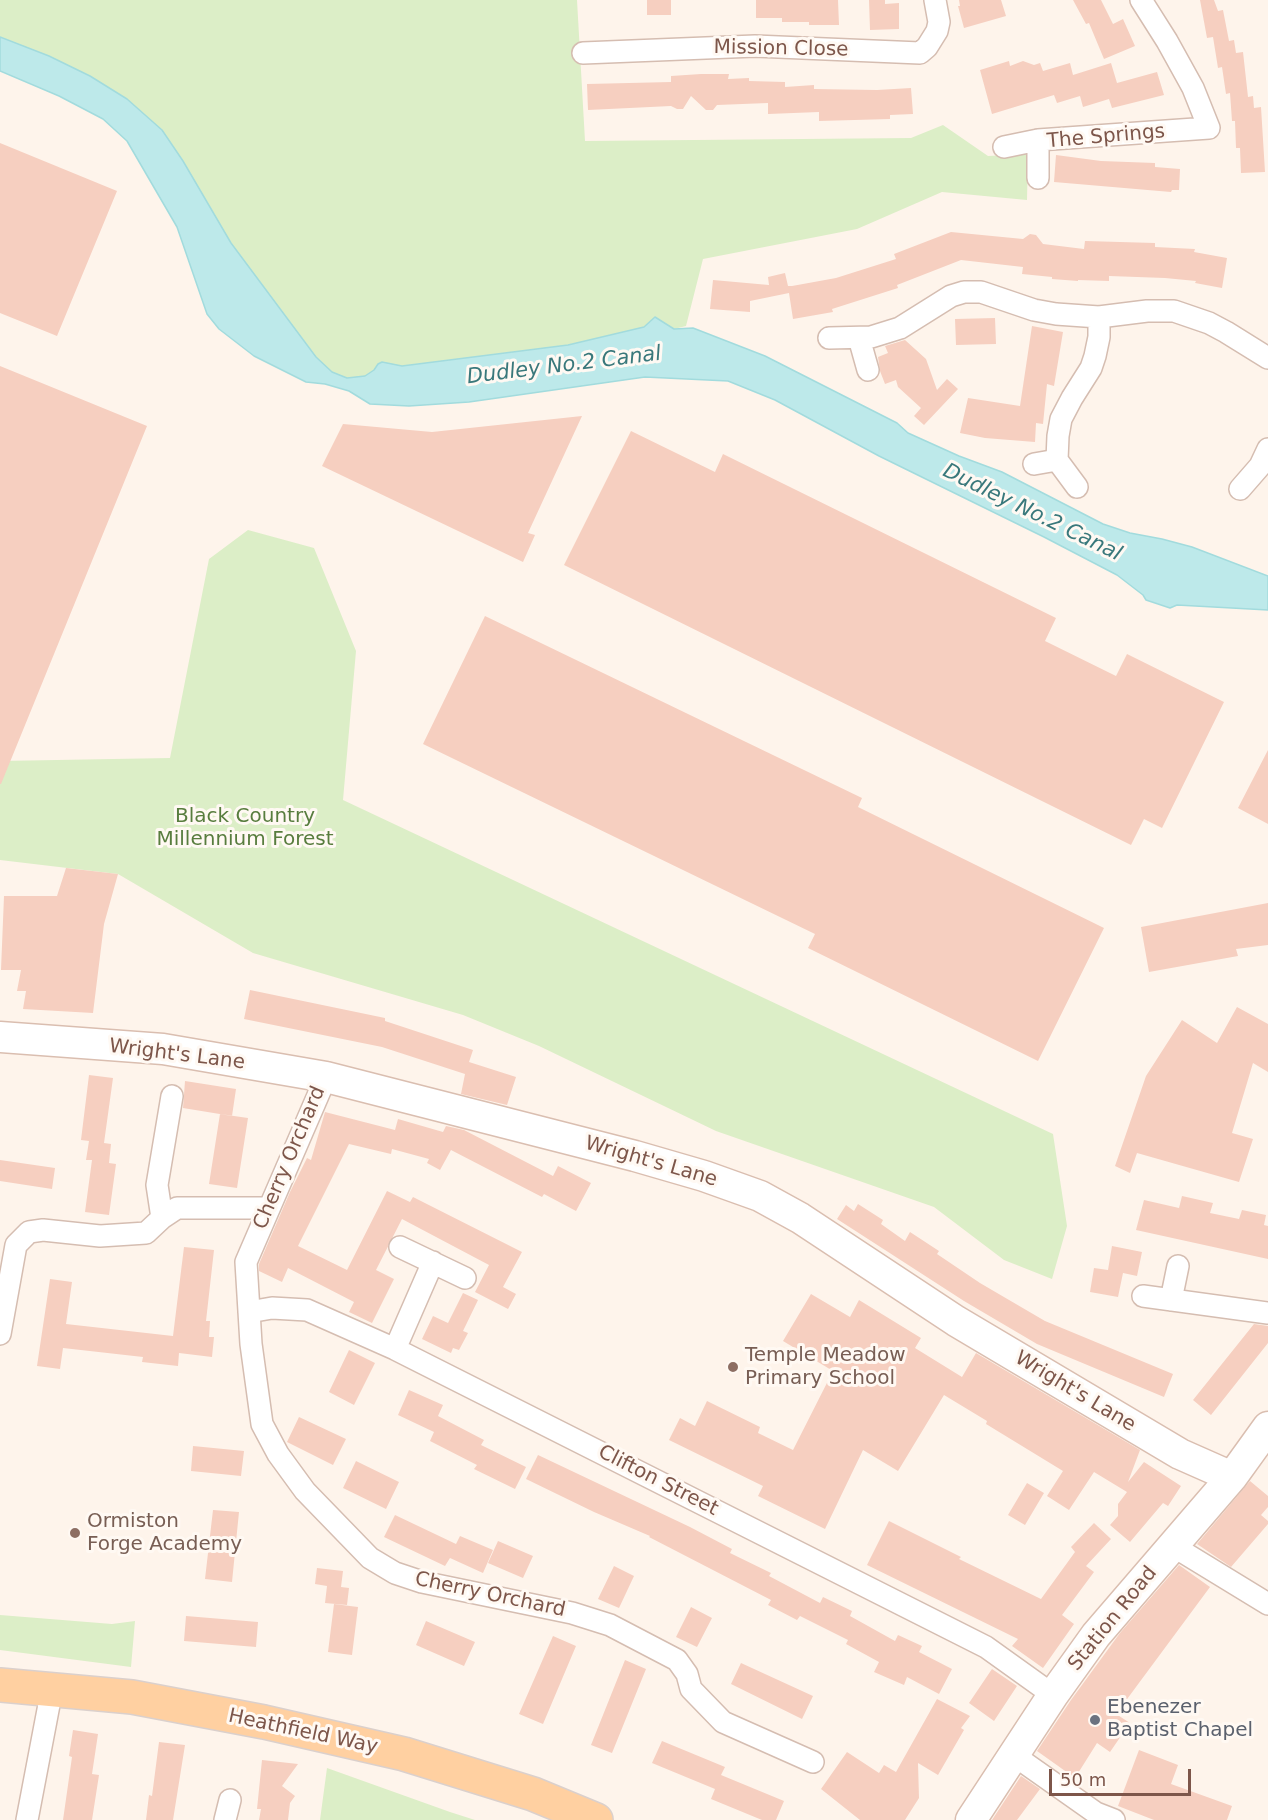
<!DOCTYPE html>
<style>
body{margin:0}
#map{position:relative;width:1268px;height:1820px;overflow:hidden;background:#fef4eb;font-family:"DejaVu Sans",sans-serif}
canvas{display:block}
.scale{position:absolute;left:1049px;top:1769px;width:142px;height:27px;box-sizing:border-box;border:3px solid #7d564a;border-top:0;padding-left:8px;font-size:18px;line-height:21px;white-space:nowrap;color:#7d564a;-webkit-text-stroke:4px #fff9f3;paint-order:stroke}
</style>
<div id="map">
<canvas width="1268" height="1820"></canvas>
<div class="scale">50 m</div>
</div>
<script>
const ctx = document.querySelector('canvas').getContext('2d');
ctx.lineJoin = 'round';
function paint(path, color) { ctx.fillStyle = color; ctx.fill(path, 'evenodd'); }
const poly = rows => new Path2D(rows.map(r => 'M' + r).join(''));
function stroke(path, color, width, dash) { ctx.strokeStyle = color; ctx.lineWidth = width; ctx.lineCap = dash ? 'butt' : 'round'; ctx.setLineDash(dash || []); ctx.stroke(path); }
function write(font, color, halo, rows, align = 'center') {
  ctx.font = font + ' "DejaVu Sans",sans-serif'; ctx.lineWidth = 6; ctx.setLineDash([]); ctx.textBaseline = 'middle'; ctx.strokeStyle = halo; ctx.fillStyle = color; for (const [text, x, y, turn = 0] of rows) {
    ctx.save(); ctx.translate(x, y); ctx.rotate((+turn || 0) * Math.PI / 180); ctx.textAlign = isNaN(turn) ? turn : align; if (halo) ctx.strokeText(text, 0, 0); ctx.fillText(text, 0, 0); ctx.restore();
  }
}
paint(poly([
 [0,0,577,0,585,141,911,138,943,125,988,156,1028,154,1027,200,942,192,857,229,703,259,686,326,674,329,655,317,644,327,568,345,402,366,382,362,378,364,375,370,366,376,347,378,332,372,316,357,231,243,183,161,162,130,90,76,49,56,0,37],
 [248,530,314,548,356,651,343,800,1053,1134,1067,1226,1052,1279,1004,1260,934,1207,716,1131,539,1046,463,1015,253,953,118,874,0,860,0,761,170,758,209,559],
 [0,1615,112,1624,135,1621,131,1667,0,1650],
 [327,1768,450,1812,475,1820,320,1820]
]), '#dceec7');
const water = poly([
 [0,37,49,56,90,76,127,99,162,130,183,161,231,243,316,357,332,372,347,378,365,376,374,370,378,364,382,362,402,366,568,345,644,327,655,317,674,329,693,328,765,356,897,423,908,433,959,456,1002,472,1103,524,1130,533,1162,539,1192,547,1268,576,1268,610,1177,605,1170,608,1146,600,1143,595,1117,575,1044,537,879,456,775,400,728,381,645,377,469,402,409,406,370,404,349,391,325,384,306,382,254,356,219,329,207,314,177,227,127,141,103,119,59,96,0,71,0,37]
]);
paint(water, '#bde9ea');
stroke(water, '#a2dbdd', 1.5);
paint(poly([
 [647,0,671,0,671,15,647,15],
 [756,0,838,0,839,25,809,25,809,22,782,22,782,18,756,18],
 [869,0,885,0,885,4,899,3,899,29,870,30],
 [959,0,1001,0,1006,16,964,28,958,6,960,6],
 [1073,0,1101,0,1113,24,1123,19,1135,46,1104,59,1089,23,1086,24],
 [1200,0,1214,0,1218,11,1223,10,1229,41,1234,40,1236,53,1243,52,1248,97,1253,96,1254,108,1261,107,1265,172,1241,173,1240,148,1236,148,1235,121,1232,121,1230,93,1226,94,1222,67,1218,68,1213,37,1207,38],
 [1009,61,1010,66,1023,61,1034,65,1040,63,1043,71,1070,63,1073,75,1111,63,1117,83,1157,72,1164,95,1112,108,1109,99,1083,107,1080,96,1057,103,1054,95,992,114,980,70],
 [701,74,729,74,728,79,749,78,749,81,785,82,785,87,814,85,814,89,877,90,911,88,913,114,890,115,890,119,819,121,819,112,768,114,768,103,717,105,713,110,706,110,691,96,683,109,677,109,671,106,588,110,587,84,671,82,671,76],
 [0,143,117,191,57,336,0,313],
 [1056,155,1101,161,1155,163,1155,167,1180,169,1179,190,1172,190,1171,192,1054,182],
 [951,232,1023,239,1030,234,1036,235,1043,244,1084,249,1085,241,1155,243,1155,247,1195,249,1194,252,1227,258,1222,288,1195,283,1196,281,1165,278,1109,276,1109,281,1078,280,1078,281,1052,279,1052,277,1022,274,1023,267,961,260,897,285,898,288,832,309,833,312,793,319,789,293,750,301,750,312,710,309,713,280,769,285,768,277,785,273,788,286,792,286,836,278,896,259,894,254],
 [995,318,996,344,956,345,955,319],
 [1032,326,1063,332,1054,386,1047,384,1043,424,1036,423,1035,442,985,438,960,433,968,398,1020,406],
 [905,340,926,359,937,390,947,379,958,389,924,425,914,416,921,408,898,387,896,380,885,384,880,371,878,357,888,353,885,346],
 [0,366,147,426,1,784,0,784],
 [582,416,528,533,535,535,523,562,322,466,343,424,432,432],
 [631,431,715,472,723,454,1056,618,1045,641,1116,676,1127,654,1224,702,1162,828,1144,819,1131,845,564,565],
 [485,616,862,798,858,807,1104,928,1038,1061,808,948,815,934,423,744],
 [1268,750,1268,824,1238,808],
 [66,868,118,874,104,924,93,1013,23,1009,26,991,17,991,21,970,1,970,4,896,57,896],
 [1268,903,1268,945,1236,949,1238,956,1149,972,1141,927],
 [250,990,385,1018,385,1021,473,1050,469,1062,516,1077,507,1105,461,1094,465,1074,382,1047,244,1019],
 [1237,1007,1268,1024,1268,1072,1253,1063,1232,1133,1253,1139,1239,1182,1137,1153,1130,1173,1115,1166,1146,1076,1182,1020,1217,1043],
 [89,1075,113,1078,104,1143,111,1144,109,1163,116,1164,109,1215,85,1212,92,1160,86,1160,89,1141,81,1140],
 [185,1081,236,1089,232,1116,183,1108],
 [325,1112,395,1130,398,1119,443,1132,446,1126,464,1130,553,1176,558,1166,591,1183,576,1211,544,1194,542,1197,451,1150,440,1170,427,1163,429,1159,392,1149,391,1154,349,1144,298,1246,347,1270,387,1191,410,1202,413,1197,522,1252,503,1287,516,1294,508,1309,475,1292,489,1265,402,1219,376,1270,394,1279,372,1323,349,1312,354,1302,288,1268,282,1282,259,1271,259,1264,290,1192,307,1158,311,1160],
 [220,1114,248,1118,237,1188,209,1184],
 [0,1160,55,1168,52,1189,0,1181],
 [1182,1196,1213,1203,1210,1213,1239,1219,1242,1210,1266,1215,1264,1225,1268,1226,1268,1259,1136,1230,1144,1200,1179,1208],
 [858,1204,883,1220,881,1224,905,1241,910,1232,939,1251,937,1254,980,1283,1045,1321,1173,1374,1164,1397,1037,1344,964,1301,837,1219,846,1205,854,1211],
 [1112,1246,1142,1252,1137,1276,1123,1273,1118,1297,1090,1292,1094,1268,1108,1270],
 [184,1247,214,1250,206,1321,210,1321,209,1337,214,1337,212,1357,179,1353,178,1366,142,1362,143,1357,63,1348,60,1369,37,1366,50,1279,72,1282,66,1324,173,1336],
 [463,1293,478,1300,463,1331,468,1333,459,1350,453,1348,451,1353,422,1339,433,1316,448,1323],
 [811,1294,850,1317,859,1300,921,1338,915,1348,962,1377,976,1353,1140,1450,1128,1482,1144,1462,1181,1486,1168,1506,1163,1503,1130,1542,1110,1525,1118,1516,1118,1504,1127,1492,1094,1472,1069,1510,1047,1496,1063,1471,986,1424,987,1421,944,1395,898,1471,863,1450,825,1529,758,1496,763,1486,669,1440,680,1418,695,1426,707,1401,760,1427,758,1433,793,1450,833,1371,783,1341],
 [1254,1324,1268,1326,1268,1343,1211,1415,1193,1400],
 [349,1350,375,1363,354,1405,329,1392],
 [409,1390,443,1405,438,1416,484,1440,481,1445,526,1467,515,1489,474,1469,477,1465,430,1441,434,1432,398,1415],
 [299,1417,346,1439,333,1465,287,1442],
 [193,1446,244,1451,241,1476,191,1471],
 [538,1455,690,1527,732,1549,730,1553,771,1573,769,1576,820,1603,823,1597,852,1611,850,1616,895,1641,898,1635,922,1646,919,1652,952,1669,939,1694,907,1677,904,1685,874,1672,879,1662,846,1644,848,1640,800,1616,797,1620,768,1605,771,1600,649,1537,650,1536,594,1512,526,1479],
 [356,1461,399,1482,386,1509,343,1488],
 [1250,1481,1268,1496,1268,1507,1261,1515,1268,1521,1268,1524,1231,1567,1197,1544],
 [1027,1483,1044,1493,1025,1525,1008,1515],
 [213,1510,239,1512,232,1582,205,1579],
 [395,1515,456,1544,460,1536,493,1550,483,1573,450,1558,445,1566,384,1537],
 [889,1521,961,1557,959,1559,1041,1599,1075,1552,1071,1547,1094,1523,1111,1539,1086,1566,1094,1572,1062,1615,1074,1624,1043,1668,1012,1646,1018,1639,867,1565],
 [498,1541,533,1556,523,1578,488,1563],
 [1179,1565,1210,1587,1116,1714,1130,1723,1110,1752,1097,1743,1075,1778,1037,1751,1071,1700,1120,1633],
 [614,1566,634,1576,619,1608,598,1599],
 [317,1568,343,1571,341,1587,349,1588,347,1605,325,1603,327,1586,315,1584],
 [334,1604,358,1607,352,1655,328,1652],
 [691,1607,712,1618,697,1647,676,1637],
 [186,1616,258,1622,256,1647,184,1641],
 [426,1621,475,1642,464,1666,416,1645],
 [553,1636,576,1646,543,1724,519,1714],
 [625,1660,646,1669,612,1753,591,1745],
 [741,1663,813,1696,802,1719,731,1684],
 [992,1669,1017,1686,994,1721,969,1703],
 [937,1699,970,1716,961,1728,964,1730,938,1775,918,1763,919,1798,905,1820,860,1820,821,1789,847,1752,879,1773,884,1765,896,1772],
 [73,1730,98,1734,92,1774,99,1775,92,1820,63,1820,72,1757,69,1756],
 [662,1741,725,1767,721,1775,784,1801,776,1820,762,1820,711,1799,715,1789,652,1763],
 [159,1742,185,1745,173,1820,146,1820,149,1795,152,1796],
 [1139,1750,1178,1765,1171,1784,1232,1806,1227,1820,1154,1820,1118,1806],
 [262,1760,298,1764,282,1786,295,1796,290,1803,288,1820,259,1820,261,1809,257,1809],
 [1021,1776,1040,1789,1017,1820,992,1820]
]), '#f6cfc0');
const street = poly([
 [583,53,755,46,920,53,927,47,937,31,939,22,935,0],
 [1004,147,1038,140],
 [1038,178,1038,140,1209,128,1193,88,1167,41,1141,0],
 [829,338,871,337,900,328,951,296,964,292,981,292,1034,310,1056,314,1099,317,1147,311,1174,311,1209,323,1226,332,1268,358],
 [859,338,868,370],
 [1057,460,1058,436,1061,419,1072,398,1091,368,1095,356,1099,337,1099,317],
 [1034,464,1057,460,1077,487],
 [1240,489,1260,466,1268,449],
 [326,1077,246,1262,251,1344,262,1424,278,1454,305,1491,370,1558,395,1573,422,1582,572,1613,610,1625,677,1660,687,1674,691,1689,723,1722,813,1762],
 [162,1218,157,1185,172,1096],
 [400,1247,465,1278],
 [1143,1296,1268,1313],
 [1171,1300,1178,1266],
 [249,1312,272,1308,307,1310,395,1349,986,1647,1053,1695],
 [0,1334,16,1245,29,1232,43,1230,100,1236,146,1233,162,1218,177,1208,268,1208],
 [395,1349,433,1262],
 [1173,1546,1268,1604],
 [1015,1756,1096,1813,1114,1820],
 [27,1820,52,1689],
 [225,1820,230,1800]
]);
const secondary = poly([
 [0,1037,163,1049,326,1077,635,1156,704,1176,760,1196,800,1218,956,1321,1180,1454,1232,1477],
 [971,1820,1053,1695,1096,1635,1232,1477,1268,1427]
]);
const primary = poly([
 [0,1685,132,1697,264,1722,404,1754,533,1794,596,1820]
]);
stroke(street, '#d5bdb1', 24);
stroke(secondary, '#dabeb0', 33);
stroke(primary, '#dbd0cc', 36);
stroke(street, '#fff', 21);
stroke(secondary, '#fff', 30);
stroke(primary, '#ffd0a1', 33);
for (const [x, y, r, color] of [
 [733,1367,6,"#8d6e63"],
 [75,1533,6,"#8d6e63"],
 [1095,1720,6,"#6b7280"]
]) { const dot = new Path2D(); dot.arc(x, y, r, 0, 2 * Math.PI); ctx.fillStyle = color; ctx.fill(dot); stroke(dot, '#fff9f3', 2); }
write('20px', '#7d564a', '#fff9f3', [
 ["Mission Close",781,49,1],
 ["The Springs",1106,137,-5],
 ["Wright's Lane",177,1055,7],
 ["Cherry Orchard",290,1158,-67],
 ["Wright's Lane",651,1162,16],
 ["Wright's Lane",1075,1392,31],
 ["Clifton Street",658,1481,27],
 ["Cherry Orchard",490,1595,12],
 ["Station Road",1113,1619,-51],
 ["Heathfield Way",303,1732,12]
]);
write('20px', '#587d3e', '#fff9f3', [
 ["Black Country",245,817],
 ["Millennium Forest",245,840]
]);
write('20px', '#785e54', '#fff9f3', [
 ["Temple Meadow",745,1356],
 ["Primary School",745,1379],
 ["Ormiston",87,1522],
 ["Forge Academy",87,1545]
], 'left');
write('20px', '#5b616d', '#fff9f3', [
 ["Ebenezer",1107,1708],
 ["Baptist Chapel",1107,1731]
], 'left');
write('italic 21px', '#39787b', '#fff9f3', [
 ["Dudley No.2 Canal",564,366,-7],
 ["Dudley No.2 Canal",1032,513,26]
]);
</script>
